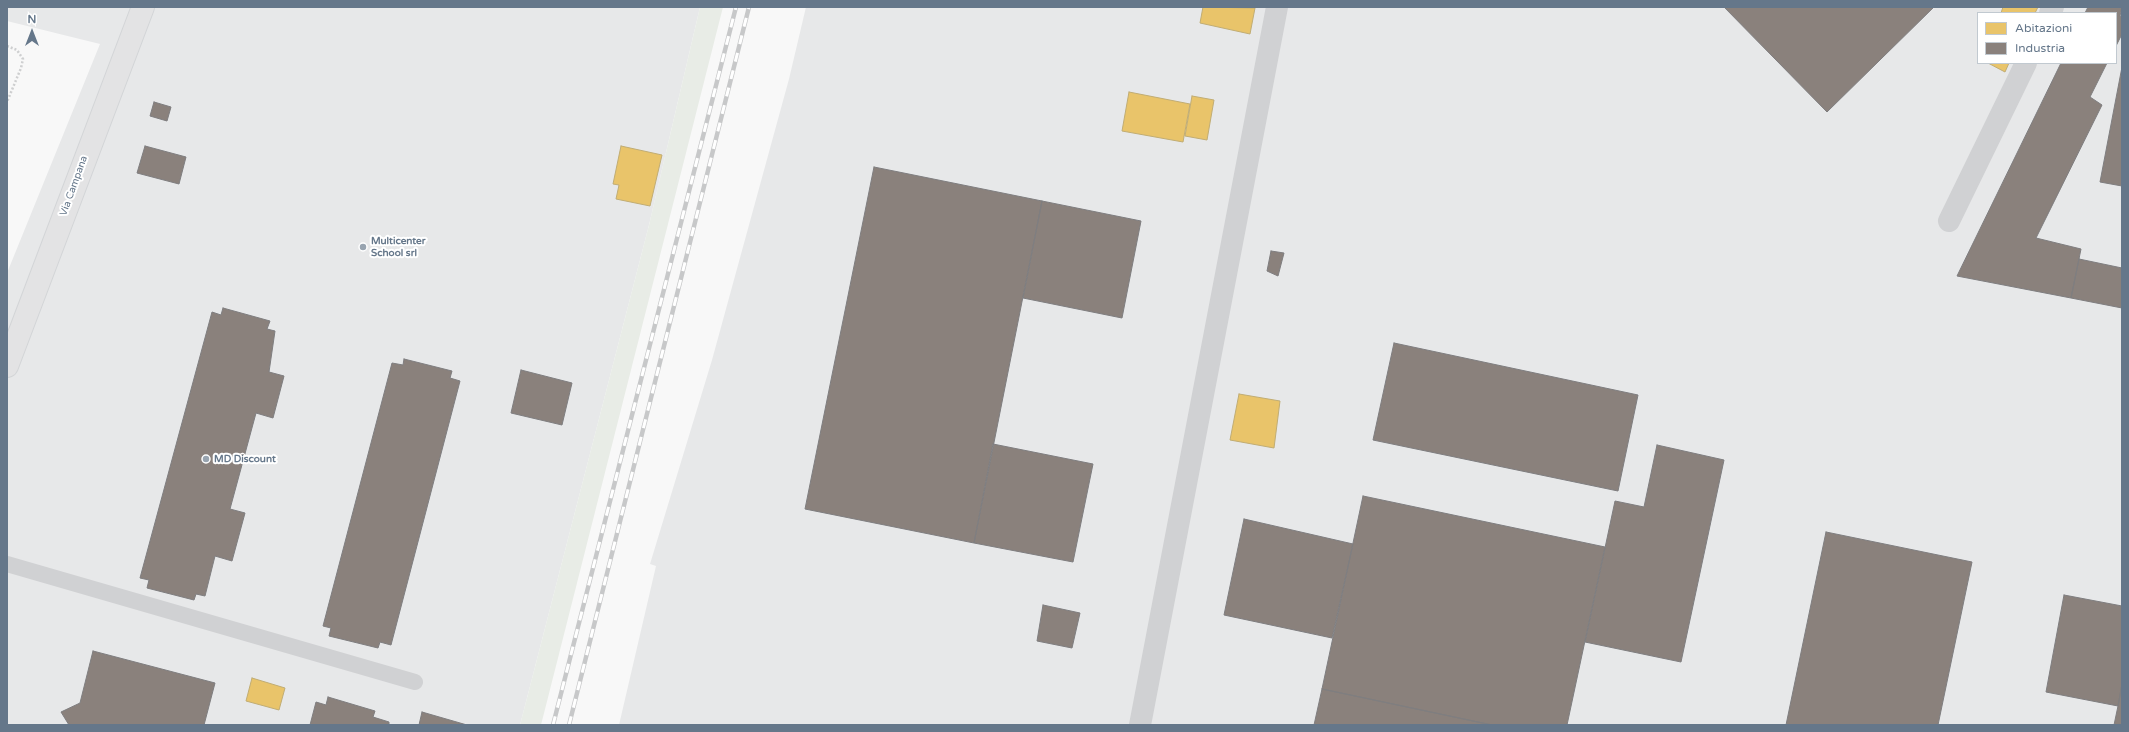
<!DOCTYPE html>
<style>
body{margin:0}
#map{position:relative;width:2129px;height:732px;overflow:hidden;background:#f8f8f8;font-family:"Varela Round",sans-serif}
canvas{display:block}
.frame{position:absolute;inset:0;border:8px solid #65778a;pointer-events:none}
.legend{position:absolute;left:1977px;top:12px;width:140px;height:52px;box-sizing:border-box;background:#fff;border:1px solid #c1c9d0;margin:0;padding:5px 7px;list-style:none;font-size:12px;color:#65778a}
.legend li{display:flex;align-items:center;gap:8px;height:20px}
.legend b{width:20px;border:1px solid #c1c9d0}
.north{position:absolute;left:12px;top:12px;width:40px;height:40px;-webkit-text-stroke:3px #fff;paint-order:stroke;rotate:0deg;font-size:11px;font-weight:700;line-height:16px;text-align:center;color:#65778a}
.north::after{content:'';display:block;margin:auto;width:14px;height:18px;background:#65778a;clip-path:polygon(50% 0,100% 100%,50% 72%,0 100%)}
</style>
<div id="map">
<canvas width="2129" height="732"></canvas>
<div class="frame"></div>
<ul class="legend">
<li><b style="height:11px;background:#e9c46a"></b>Abitazioni</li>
<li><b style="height:11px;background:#8a817c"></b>Industria</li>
</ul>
<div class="north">N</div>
</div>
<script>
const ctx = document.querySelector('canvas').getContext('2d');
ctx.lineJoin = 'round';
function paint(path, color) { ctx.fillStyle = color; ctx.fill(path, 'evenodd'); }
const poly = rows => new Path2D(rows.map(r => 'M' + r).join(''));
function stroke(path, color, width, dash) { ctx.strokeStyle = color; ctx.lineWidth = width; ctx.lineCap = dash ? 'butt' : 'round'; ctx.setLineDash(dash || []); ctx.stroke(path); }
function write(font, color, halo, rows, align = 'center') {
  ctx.font = font + ' "Varela Round",sans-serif'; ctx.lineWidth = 4; ctx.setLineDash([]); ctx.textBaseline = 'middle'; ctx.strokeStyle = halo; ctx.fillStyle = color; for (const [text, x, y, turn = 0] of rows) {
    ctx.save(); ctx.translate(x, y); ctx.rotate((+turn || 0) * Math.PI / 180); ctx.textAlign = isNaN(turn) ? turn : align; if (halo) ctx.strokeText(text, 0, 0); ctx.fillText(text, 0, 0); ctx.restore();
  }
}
paint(poly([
 [7,7,700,7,649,225,520,725,7,725,7,273,100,44,7,21],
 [806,7,2122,7,2122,725,619,725,656,566,650,564,712,360,789,79],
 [1978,13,2116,13,2116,63,1978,63]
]), '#e7e8e9');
paint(poly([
 [700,7,723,7,541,725,520,725,649,225]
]), '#e8ece6');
const homes = poly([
 [1203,7,1255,8,1250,34,1200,23,1203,7],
 [2003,7,2038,7,2035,13,2001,13,2003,7],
 [1988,63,2009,63,2005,72,1988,63],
 [1129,92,1190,104,1183,142,1122,131,1129,92],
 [1192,96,1214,100,1207,140,1185,136,1192,96],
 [621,146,662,155,650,206,616,199,619,185,613,184,621,146],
 [1239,394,1280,401,1274,448,1230,440,1239,394],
 [252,678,285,688,279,710,246,701,252,678]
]);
paint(homes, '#e9c46a');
stroke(homes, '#c1ad74', 1);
const industry = poly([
 [1724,7,1934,7,1827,112,1724,7],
 [2088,7,2122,7,2120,16,2122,17,2122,34,2116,46,2116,13,2085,13,2088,7],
 [2061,63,2107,63,2090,97,2102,105,2036,238,2081,249,2071,298,1957,276,2061,63],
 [2122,67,2122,186,2100,182,2122,67],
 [154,102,171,107,167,121,150,116,154,102],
 [145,146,186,157,179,184,137,173,145,146],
 [874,167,1042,201,974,543,805,509,874,167],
 [1042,201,1141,221,1122,318,1023,298,1042,201],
 [1271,251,1284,253,1278,276,1267,271,1271,251],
 [2079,259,2122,268,2122,308,2071,298,2079,259],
 [223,308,270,321,267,329,275,331,269,372,284,376,273,418,256,413,230,509,245,513,232,561,215,556,205,596,196,594,194,600,147,588,149,580,140,578,212,312,221,315,223,308],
 [1394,343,1638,395,1618,491,1373,440,1394,343],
 [404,359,452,371,450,378,460,381,391,645,380,642,378,648,329,636,331,628,323,626,392,363,403,365,404,359],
 [521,370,572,383,562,425,511,413,521,370],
 [993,444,1093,464,1073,562,974,543,993,444],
 [1657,445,1724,460,1681,662,1585,642,1615,501,1644,507,1657,445],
 [1363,496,1605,547,1567,725,1492,725,1322,689,1363,496],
 [1244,519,1353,544,1332,638,1224,615,1244,519],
 [1826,532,1972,562,1938,725,1786,725,1826,532],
 [2064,595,2122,606,2122,684,2118,706,2046,692,2064,595],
 [1043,605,1080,613,1072,648,1037,641,1043,605],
 [93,651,215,683,204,725,69,725,61,712,80,703,93,651],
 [2122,684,2122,725,2114,725,2118,706,2122,684],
 [1322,689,1492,725,1314,725,1322,689],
 [328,697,375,711,373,717,389,722,389,725,310,725,316,702,326,705,328,697],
 [422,712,467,725,419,725,422,712]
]);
paint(industry, '#8a817c');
stroke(industry, '#7f7e80', 1);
const secondary = poly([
 [7,366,143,7]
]);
stroke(secondary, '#d3d5d7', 24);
stroke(poly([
 [7,46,17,50,23,59,21,68,7,102]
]), '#cecfd0', 2.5, [2, 2]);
stroke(poly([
 [7,564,415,682]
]), '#d0d1d3', 16);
stroke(poly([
 [2050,13,2053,7],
 [1949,221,2026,63],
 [1140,725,1277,7]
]), '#d0d1d3', 22);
stroke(secondary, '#e3e3e4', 22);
const rail = poly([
 [553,725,736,7],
 [569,725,749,7]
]);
stroke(rail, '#c7c8c9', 4.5);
stroke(rail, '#fff', 3, [9]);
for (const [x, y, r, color] of [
 [363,247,4,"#98a4b0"],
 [206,459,4,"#98a4b0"]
]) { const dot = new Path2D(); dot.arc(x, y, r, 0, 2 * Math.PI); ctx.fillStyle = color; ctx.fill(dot); stroke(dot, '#fff', 1.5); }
write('10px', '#65778a', '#fff', [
 ["Via Campana",74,186,-70]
]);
write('bold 10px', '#65778a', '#fff', [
 ["Multicenter",371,241],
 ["School srl",371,253],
 ["MD Discount",214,459]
], 'left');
</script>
